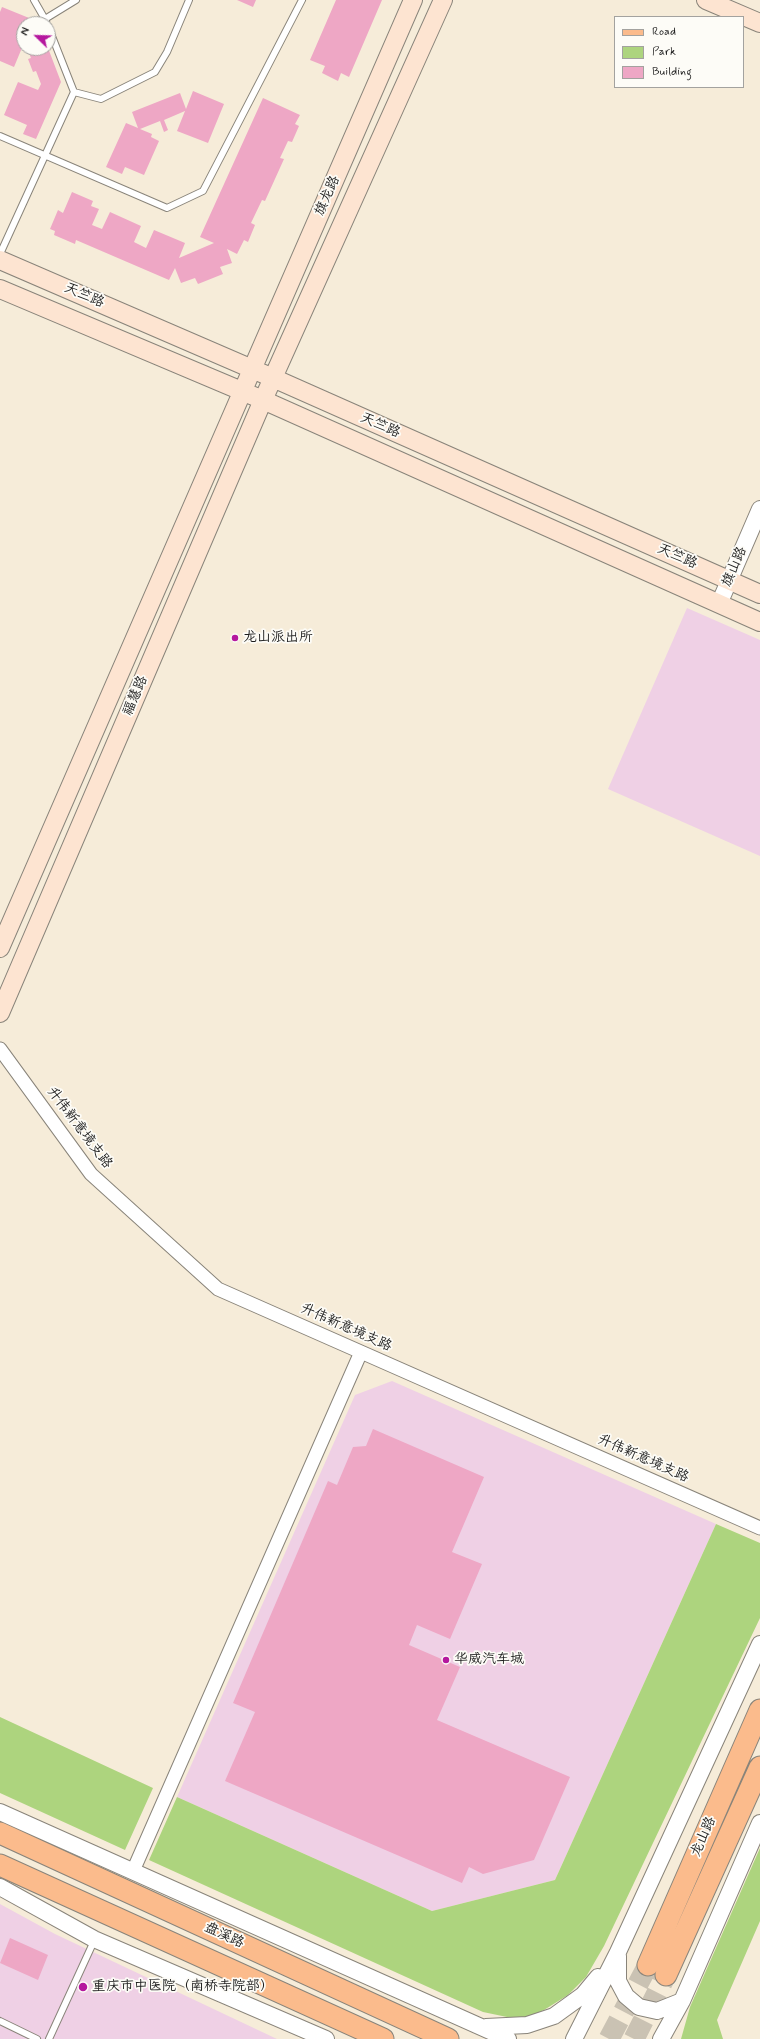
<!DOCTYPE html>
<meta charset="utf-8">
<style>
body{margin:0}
#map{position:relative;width:760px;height:2039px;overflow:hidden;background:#f6ecd9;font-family:Mynerve,sans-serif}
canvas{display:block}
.legend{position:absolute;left:614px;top:16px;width:130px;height:72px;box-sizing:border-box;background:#fdfcf7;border:1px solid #a3a29f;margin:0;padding:5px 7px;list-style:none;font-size:12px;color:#1c1c1c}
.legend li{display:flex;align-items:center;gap:8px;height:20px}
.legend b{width:20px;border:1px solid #a3a29f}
.north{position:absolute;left:16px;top:16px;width:40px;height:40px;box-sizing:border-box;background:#fdfcf7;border:1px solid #a3a29f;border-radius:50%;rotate:293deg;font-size:11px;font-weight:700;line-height:16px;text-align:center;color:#1c1c1c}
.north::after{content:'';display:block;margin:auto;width:14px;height:18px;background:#b5179e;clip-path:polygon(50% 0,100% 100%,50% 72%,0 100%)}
</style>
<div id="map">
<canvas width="760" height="2039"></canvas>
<ul class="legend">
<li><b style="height:5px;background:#fbbb8c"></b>Road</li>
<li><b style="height:11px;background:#add47e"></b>Park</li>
<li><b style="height:11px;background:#eea7c5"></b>Building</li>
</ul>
<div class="north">N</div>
</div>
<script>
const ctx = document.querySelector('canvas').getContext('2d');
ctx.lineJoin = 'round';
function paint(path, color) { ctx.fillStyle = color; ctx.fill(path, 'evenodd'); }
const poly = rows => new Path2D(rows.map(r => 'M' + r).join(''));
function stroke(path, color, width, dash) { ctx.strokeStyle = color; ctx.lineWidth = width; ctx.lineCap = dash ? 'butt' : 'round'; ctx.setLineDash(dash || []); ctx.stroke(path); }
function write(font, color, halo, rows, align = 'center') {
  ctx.font = font + ' Mynerve,"LXGW WenKai TC",sans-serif'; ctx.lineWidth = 3.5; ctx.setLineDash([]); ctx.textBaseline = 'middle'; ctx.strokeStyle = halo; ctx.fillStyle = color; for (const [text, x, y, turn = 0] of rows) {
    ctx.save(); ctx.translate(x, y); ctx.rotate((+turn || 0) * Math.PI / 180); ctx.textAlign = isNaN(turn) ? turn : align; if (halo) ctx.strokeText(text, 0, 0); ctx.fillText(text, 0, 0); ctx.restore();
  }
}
paint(poly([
 [687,608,760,640,760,856,608,789],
 [392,1381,716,1524,555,1880,432,1911,177,1797,355,1395],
 [0,1904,55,1934,277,2039,0,2039]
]), '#efd0e5');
paint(poly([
 [716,1524,760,1543,760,1618,604,1946,586,1977,568,1995,544,2010,527,2017,507,2017,483,2012,149,1860,177,1797,432,1911,555,1880],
 [0,1717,153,1788,125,1850,0,1793],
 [760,1848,760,1921,717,2020,723,2039,681,2039,690,2007]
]), '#add47e');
paint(poly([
 [237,0,256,0,253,7],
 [336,0,382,0,349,77,341,73,338,81,322,73,325,66,310,60],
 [2,7,34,20,32,24,24,24,24,43,14,67,0,61,0,12],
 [27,48,48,48,61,82,36,139,23,134,27,125,4,115,18,82,38,90,41,84,36,71,33,72,28,59,31,58],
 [193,91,224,104,208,143,177,131,185,111,164,120,168,130,164,132,160,121,140,129,152,134,151,137,159,141,144,175,125,167,122,174,106,167,126,123,138,128,132,112,180,93,186,109],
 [263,98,300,115,295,124,299,126,292,142,288,141,280,158,284,159,265,201,262,200,251,223,255,225,248,242,244,240,237,254,227,249,232,263,220,267,223,274,198,284,195,278,181,283,175,268,169,280,76,240,75,244,54,235,55,231,50,229,58,210,63,213,72,192,93,201,91,206,99,209,92,225,102,229,110,212,141,226,134,242,146,248,154,230,185,243,179,258,214,243,200,237],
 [373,1429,484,1477,452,1552,482,1564,450,1639,417,1625,409,1645,460,1667,437,1720,570,1777,534,1860,483,1874,469,1867,462,1883,225,1781,255,1712,233,1703,328,1481,337,1485,353,1447,366,1446],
 [10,1938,48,1955,38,1980,0,1963]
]), '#eea7c5');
stroke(poly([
 [609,2039,648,1965],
 [634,2039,666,1975]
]), '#cac2b3', 21, [21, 10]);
const service = poly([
 [34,0,46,21],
 [45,19,76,0],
 [74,92,101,99,155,72,167,52,189,0],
 [0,136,167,208,203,191,302,0],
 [0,254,74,92,48,26],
 [0,2021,37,2039],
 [49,2039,94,1941]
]);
const minor = poly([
 [0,1049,91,1174,218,1289,760,1528],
 [133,1871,361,1352]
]);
const tertiary = poly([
 [719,604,760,509],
 [0,1812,508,2039],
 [0,1887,94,1939,326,2039],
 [618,1956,618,1981,626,1996,639,2007,657,2011,682,2001],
 [486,2027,527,2025,554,2016,583,1995,598,1977],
 [574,2039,618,1952,760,1644],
 [661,2039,682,2001,760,1823]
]);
const secondary = poly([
 [706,0,760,23],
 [0,260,273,378,760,594],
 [0,289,263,400,760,622],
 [0,948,413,0],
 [0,1013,263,400,443,0]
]);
const primary = poly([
 [0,1833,448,2039],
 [0,1865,383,2039],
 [648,1965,760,1710],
 [666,1975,760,1767]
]);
stroke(service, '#89847a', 8);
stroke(minor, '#89847a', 15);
stroke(tertiary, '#89847a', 18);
stroke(secondary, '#89847a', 20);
stroke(primary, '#89847a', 23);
stroke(service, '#fff', 6);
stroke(minor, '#fff', 13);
stroke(tertiary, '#fff', 16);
stroke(secondary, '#fde4d1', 18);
stroke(primary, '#fbbb8c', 21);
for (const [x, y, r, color] of [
 [235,638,4,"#b5179e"],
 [446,1660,4,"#b5179e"],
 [83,1987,5,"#b5179e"]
]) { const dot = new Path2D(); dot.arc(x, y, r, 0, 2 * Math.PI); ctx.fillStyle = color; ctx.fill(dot); stroke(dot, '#fdfcf7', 1.5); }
write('14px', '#1c1c1c', '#fdfcf7', [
 ["旗龙路",328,196,-66],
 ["天竺路",84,296,23],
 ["天竺路",380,426,24],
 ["天竺路",677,557,24],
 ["旗山路",735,567,-67],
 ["福慧路",136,696,-67],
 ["升伟新意境支路",79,1128,53],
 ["升伟新意境支路",346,1328,24],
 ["升伟新意境支路",643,1459,24],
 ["龙山路",704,1837,-66],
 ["盘溪路",224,1936,25]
]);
write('14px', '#1c1c1c', '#fdfcf7', [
 ["龙山派出所",243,638],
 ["华威汽车城",454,1660],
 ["重庆市中医院（南桥寺院部）",92,1987]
], 'left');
</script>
